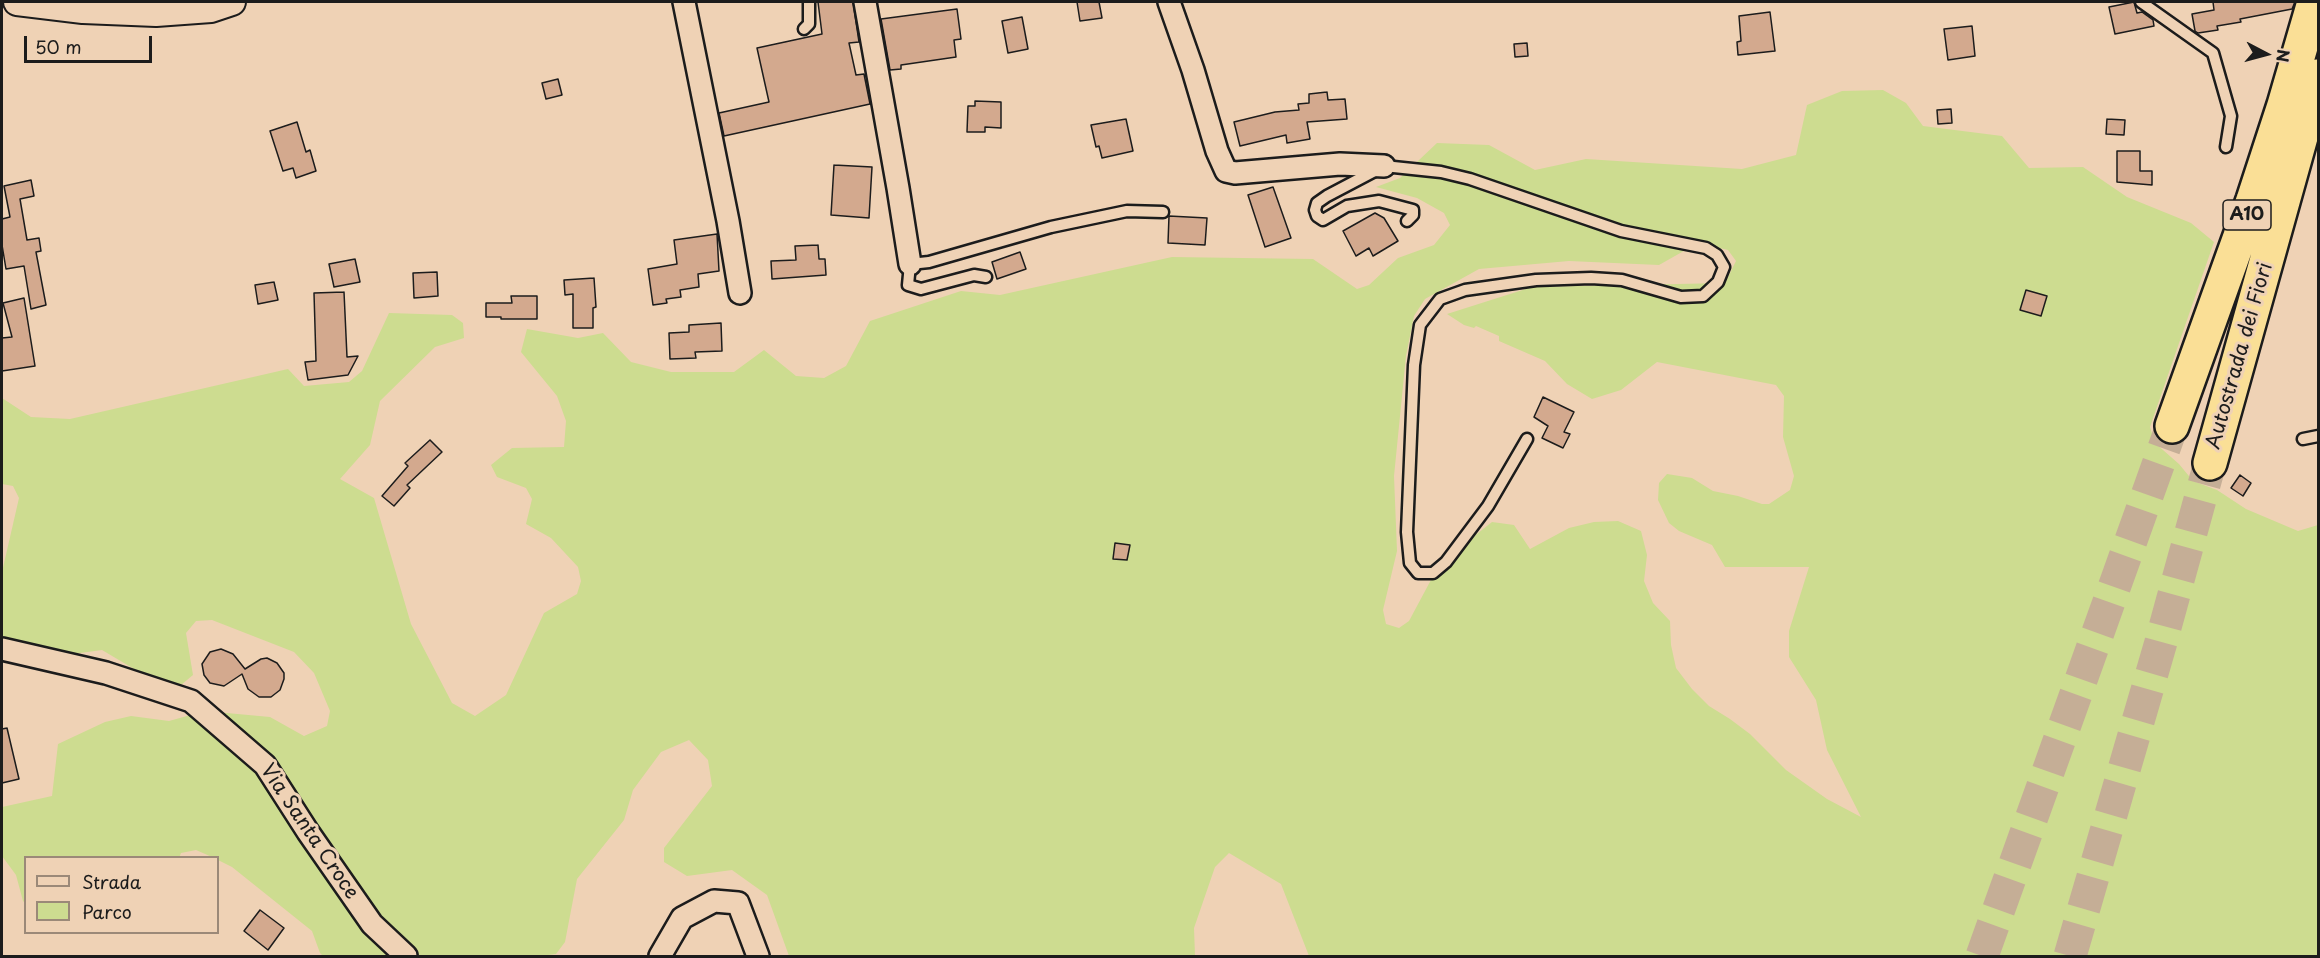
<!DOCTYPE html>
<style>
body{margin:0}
#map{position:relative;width:2320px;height:958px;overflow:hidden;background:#efd2b5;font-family:"Playpen Sans",sans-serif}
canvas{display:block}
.frame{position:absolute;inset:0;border:3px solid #1c1c1c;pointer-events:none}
.legend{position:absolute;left:24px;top:856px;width:195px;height:78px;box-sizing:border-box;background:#efd2b5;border:2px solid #9b8978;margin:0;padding:8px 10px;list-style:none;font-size:18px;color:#1c1c1c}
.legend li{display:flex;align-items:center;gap:12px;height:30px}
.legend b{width:30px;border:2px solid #9b8978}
.north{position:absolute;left:2236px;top:24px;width:60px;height:60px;-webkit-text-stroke:4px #efd2b5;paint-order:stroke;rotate:96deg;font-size:16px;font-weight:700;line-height:24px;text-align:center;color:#1c1c1c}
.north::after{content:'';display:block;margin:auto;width:21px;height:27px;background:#1c1c1c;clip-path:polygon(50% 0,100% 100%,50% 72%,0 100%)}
.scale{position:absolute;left:24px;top:36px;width:128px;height:27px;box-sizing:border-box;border:3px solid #1c1c1c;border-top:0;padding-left:8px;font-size:18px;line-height:21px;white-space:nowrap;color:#1c1c1c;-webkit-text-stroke:4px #efd2b5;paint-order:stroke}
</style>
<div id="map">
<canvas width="2320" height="958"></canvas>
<div class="frame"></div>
<ul class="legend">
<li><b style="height:8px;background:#efd2b5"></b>Strada</li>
<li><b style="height:16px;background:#cddc90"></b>Parco</li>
</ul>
<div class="north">N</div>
<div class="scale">50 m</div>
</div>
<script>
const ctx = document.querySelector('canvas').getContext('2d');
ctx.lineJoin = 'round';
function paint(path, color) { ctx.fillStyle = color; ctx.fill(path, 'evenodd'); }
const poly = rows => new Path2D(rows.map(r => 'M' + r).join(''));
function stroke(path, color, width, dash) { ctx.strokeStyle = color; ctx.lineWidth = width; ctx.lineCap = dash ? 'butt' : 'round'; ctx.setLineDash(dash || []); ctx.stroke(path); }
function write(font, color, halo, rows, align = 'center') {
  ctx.font = font + ' "Playpen Sans",sans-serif'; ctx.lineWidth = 6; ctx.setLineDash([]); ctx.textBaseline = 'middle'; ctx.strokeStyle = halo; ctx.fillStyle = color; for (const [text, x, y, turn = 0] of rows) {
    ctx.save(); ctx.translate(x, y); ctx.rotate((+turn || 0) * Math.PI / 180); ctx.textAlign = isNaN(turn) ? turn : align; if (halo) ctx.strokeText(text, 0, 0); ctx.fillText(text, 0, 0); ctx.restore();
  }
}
paint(poly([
 [1883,90,1906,103,1923,126,2002,136,2029,168,2083,167,2127,197,2191,223,2214,242,2150,427,2155,443,2179,464,2193,481,2217,490,2246,509,2298,531,2318,525,2318,956,1309,956,1281,884,1229,853,1215,867,1194,928,1195,956,789,956,767,895,732,870,687,876,664,862,664,848,712,786,708,760,689,740,661,752,633,790,624,820,577,879,565,942,556,954,540,956,323,956,320,953,312,931,232,867,218,860,218,858,212,857,196,850,181,853,179,858,26,858,25,903,23,901,16,875,2,856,2,807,52,796,58,744,105,722,131,716,169,721,205,711,270,717,304,736,327,726,330,711,314,673,294,652,212,620,196,621,186,633,193,675,181,685,151,679,102,650,58,656,2,638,2,572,19,498,13,486,2,484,2,398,31,417,70,419,288,369,304,386,349,382,362,371,389,313,452,315,463,323,464,338,435,347,380,401,370,445,340,479,374,498,411,624,452,703,475,716,506,695,544,613,577,594,581,581,578,567,551,538,526,524,532,499,526,488,497,477,491,465,512,448,564,447,566,421,557,396,521,352,527,329,578,338,603,333,631,362,671,372,734,372,764,350,796,376,824,378,846,366,870,321,961,291,1000,295,1172,257,1313,259,1357,289,1369,285,1398,258,1434,245,1450,225,1444,213,1417,198,1376,187,1400,178,1437,143,1489,145,1535,170,1586,159,1742,169,1796,155,1807,105,1842,91],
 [1698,243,1728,250,1736,261,1725,283,1532,287,1447,314,1464,325,1474,328,1476,326,1499,336,1499,341,1545,361,1567,384,1592,399,1621,390,1657,362,1776,385,1784,396,1783,437,1794,476,1790,490,1769,504,1762,504,1738,496,1713,491,1692,478,1667,474,1659,483,1658,500,1669,523,1679,531,1712,545,1725,567,1809,567,1789,631,1789,657,1816,700,1827,750,1861,817,1827,799,1786,770,1750,734,1730,719,1709,706,1692,689,1676,668,1671,645,1670,621,1653,603,1644,581,1647,555,1641,531,1618,521,1594,522,1569,528,1530,549,1514,525,1492,522,1440,563,1409,621,1399,628,1386,624,1383,610,1397,551,1394,476,1406,356,1414,316,1425,299,1479,269,1569,261,1659,265]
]), '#cddc90');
const building = poly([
 [818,2,853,2,859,42,849,43,856,75,864,74,870,104,724,136,719,113,769,102,757,48,822,34,818,2],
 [1077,2,1099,2,1102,18,1080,21,1077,2],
 [2134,2,2137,13,2142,12,2153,20,2154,26,2115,34,2109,7,2134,2],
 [2213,2,2295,2,2292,9,2240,19,2241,22,2217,26,2218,30,2198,33,2195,31,2192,14,2214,10,2213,2],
 [957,9,961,39,954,40,956,57,901,65,901,69,890,70,881,19,957,9],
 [1770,12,1775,51,1738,55,1737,42,1741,41,1739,16,1770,12],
 [1022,17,1028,49,1008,53,1002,21,1022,17],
 [1972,26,1975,56,1948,60,1944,29,1972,26],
 [1527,43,1528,56,1515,57,1514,44,1527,43],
 [558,79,562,95,546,99,542,83,558,79],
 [1327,92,1328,100,1345,99,1347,119,1307,122,1310,139,1287,143,1286,135,1240,146,1234,122,1275,112,1299,110,1298,104,1309,103,1309,94,1327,92],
 [975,101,1001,102,1001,128,985,127,985,132,967,132,968,106,975,106,975,101],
 [1951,109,1952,123,1938,124,1937,110,1951,109],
 [1126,119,1133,151,1102,158,1099,146,1096,147,1091,125,1126,119],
 [2107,119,2125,120,2124,135,2106,134,2107,119],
 [297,122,306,152,310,150,316,171,296,178,293,168,283,171,270,131,297,122],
 [2117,151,2140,151,2140,171,2152,171,2152,185,2117,182,2117,151],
 [834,165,872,167,869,218,831,215,834,165],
 [31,180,34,196,20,199,27,240,39,238,41,251,36,252,46,305,31,309,24,266,6,269,2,245,2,219,10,217,4,186,31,180],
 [1273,187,1291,238,1265,247,1248,195,1273,187],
 [1375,213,1384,218,1398,241,1373,256,1369,248,1356,256,1343,231,1375,213],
 [1169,216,1207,218,1205,245,1168,243,1169,216],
 [717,234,719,271,698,274,699,287,680,290,681,297,666,299,667,303,653,305,648,269,677,264,674,240,717,234],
 [818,245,819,259,825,259,826,275,772,279,771,261,796,260,795,246,818,245],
 [1020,252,1026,269,997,279,992,262,1020,252],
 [355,259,360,282,334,287,329,264,355,259],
 [437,272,438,296,414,298,413,273,437,272],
 [594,278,596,307,593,308,593,328,573,328,573,294,565,295,564,280,594,278],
 [274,282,278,300,258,304,255,285,274,282],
 [2026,290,2047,296,2041,316,2020,310,2026,290],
 [344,292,347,357,358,356,348,375,308,380,305,362,316,361,314,293,344,292],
 [511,296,537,296,537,319,501,319,501,317,486,317,486,303,512,303,511,296],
 [24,298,35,366,2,371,2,338,12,337,3,303,24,298],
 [721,323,722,351,695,352,696,358,670,359,669,333,689,332,689,325,721,323],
 [1543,397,1574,412,1564,432,1570,434,1563,448,1542,438,1548,426,1534,417,1543,397],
 [430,440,442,452,407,485,410,488,394,506,382,496,408,466,405,463,430,440],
 [2240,475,2251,483,2243,496,2231,488,2240,475],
 [1115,543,1130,545,1127,560,1113,559,1115,543],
 [221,649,233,654,245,669,261,659,267,658,277,663,284,673,284,679,280,690,271,697,259,697,248,689,242,674,224,686,210,683,204,675,202,664,210,652,221,649],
 [7,728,19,779,2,783,2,729,7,728],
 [260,910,284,928,268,950,244,931,260,910]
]);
paint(building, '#d3a98e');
stroke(building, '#1c1c1c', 1.5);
stroke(poly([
 [1982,956,2172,426],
 [2070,956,2161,642,2210,463]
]), '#c5ae96', 33, [33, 16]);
const service = poly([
 [2141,2,2213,53,2231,116,2226,147],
 [804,29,809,24,809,2],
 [1407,221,1413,215,1413,210,1379,201,1347,206,1323,220,1317,216,1315,210,1317,203,1327,196,1384,166,1441,172,1470,179,1621,231,1706,248,1717,255,1724,267,1718,282,1703,296,1681,297,1622,280,1591,278,1536,280,1465,290,1440,299,1420,325,1414,365,1407,532,1410,563,1418,573,1433,573,1446,562,1488,506,1527,439],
 [986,277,974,275,921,289,908,285,910,264,929,262,1051,227,1127,211,1163,212],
 [2303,439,2318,436]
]);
const minor = poly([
 [684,2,728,221,740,293],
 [865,2,898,188,910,264],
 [1169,2,1193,70,1217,151,1226,171,1235,173,1340,164,1384,166],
 [2,649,106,673,191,701,265,765,308,832,372,924,406,956],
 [660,956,682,918,714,901,738,903,758,956]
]);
const tertiary = poly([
 [17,2,83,10,156,13,211,9,232,2]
]);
const motorway = poly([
 [2172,426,2253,200,2284,105,2314,2],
 [2210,463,2318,76]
]);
stroke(service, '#1c1c1c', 15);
stroke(minor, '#1c1c1c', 26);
stroke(tertiary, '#1c1c1c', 30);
stroke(motorway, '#1c1c1c', 38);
stroke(service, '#efd2b5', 10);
stroke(minor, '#efd2b5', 21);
stroke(tertiary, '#efd2b5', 26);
stroke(motorway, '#fadf96', 33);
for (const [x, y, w] of [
 [2247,215,48]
]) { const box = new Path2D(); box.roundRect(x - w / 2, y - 15, w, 30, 4.5); ctx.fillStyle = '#efd2b5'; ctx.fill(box); stroke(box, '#1c1c1c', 1.5); }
write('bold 18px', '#1c1c1c', null, [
 ["A10",2247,215]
]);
write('20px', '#1c1c1c', '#efd2b5', [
 ["Autostrada dei Fiori",2240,356,-74],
 ["Via Santa Croce",309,832,56]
]);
</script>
